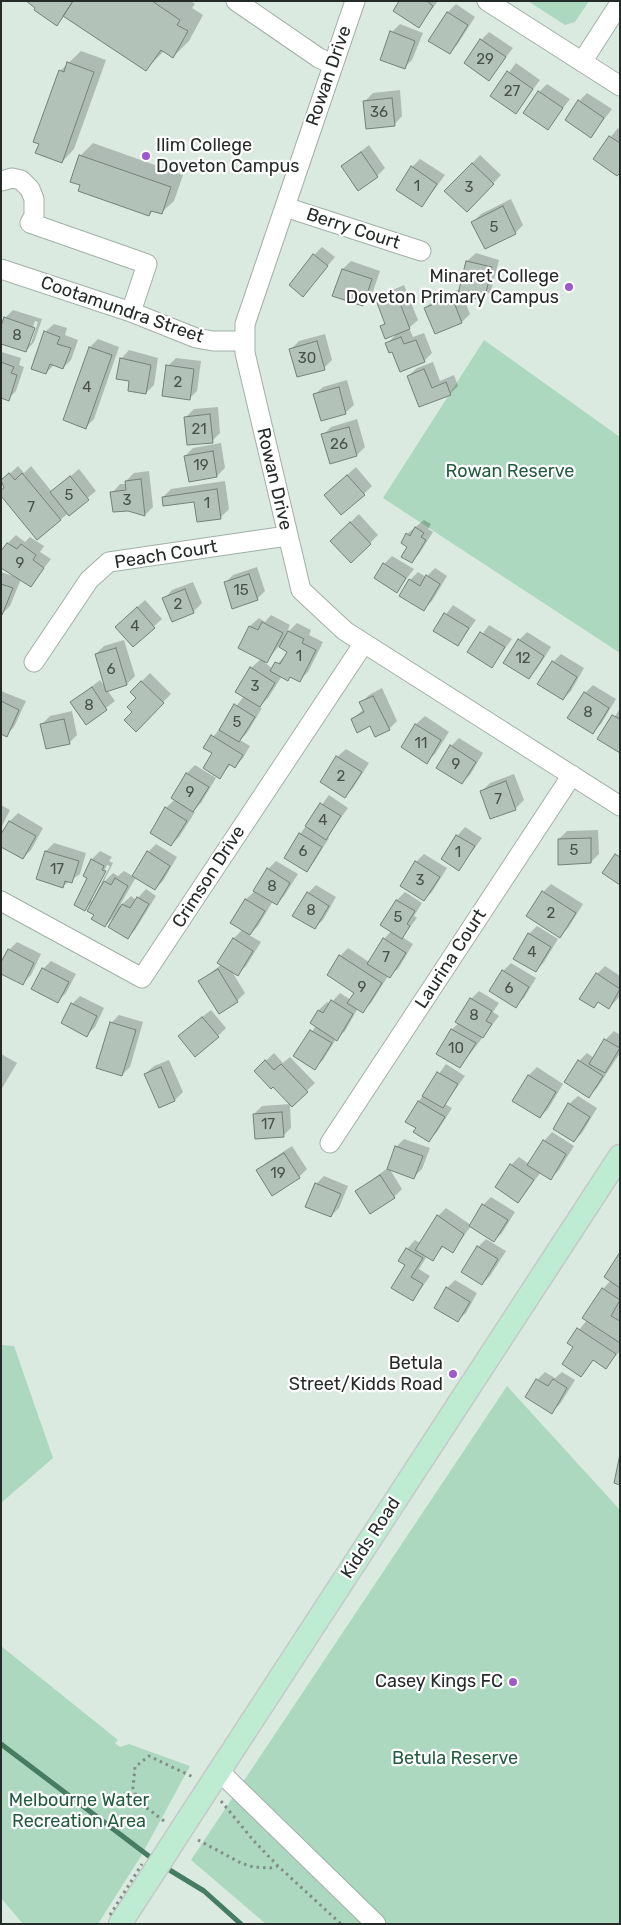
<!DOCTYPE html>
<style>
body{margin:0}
#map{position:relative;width:621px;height:1925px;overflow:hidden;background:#daeae1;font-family:Rubik,sans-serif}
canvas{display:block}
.frame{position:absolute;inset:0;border:2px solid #252b28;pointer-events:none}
</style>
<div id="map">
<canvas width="621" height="1925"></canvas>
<div class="frame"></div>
</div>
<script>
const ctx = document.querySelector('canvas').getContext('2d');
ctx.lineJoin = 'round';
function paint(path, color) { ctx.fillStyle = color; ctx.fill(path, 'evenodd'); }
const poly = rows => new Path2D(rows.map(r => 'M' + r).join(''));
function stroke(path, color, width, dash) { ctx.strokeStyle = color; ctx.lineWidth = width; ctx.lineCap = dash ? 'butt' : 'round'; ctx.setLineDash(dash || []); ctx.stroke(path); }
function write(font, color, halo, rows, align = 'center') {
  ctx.font = font + ' Rubik,sans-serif'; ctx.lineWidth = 4.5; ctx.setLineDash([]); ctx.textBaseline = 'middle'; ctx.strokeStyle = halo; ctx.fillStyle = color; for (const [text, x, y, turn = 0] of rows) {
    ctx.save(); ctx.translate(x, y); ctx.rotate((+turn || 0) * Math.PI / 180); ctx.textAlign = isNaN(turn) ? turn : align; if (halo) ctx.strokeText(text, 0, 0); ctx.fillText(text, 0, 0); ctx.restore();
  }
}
paint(poly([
 [528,1,589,1,575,22,565,25],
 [484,340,620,437,620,653,383,498],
 [1,1345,14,1346,53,1458,1,1503],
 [507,1386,620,1510,620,1924,266,1924,191,1860],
 [1,1646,118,1740,115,1743,120,1747,129,1744,190,1766,141,1856,98,1924,23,1924,1,1898]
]), '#acd8bf');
paint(poly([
 [28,1,191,1,195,4,192,8,203,15,189,41,173,57,164,51,146,69,65,15,57,24],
 [401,1,438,1,419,26],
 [456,4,475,17,457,45,449,53,430,40,448,12],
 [400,24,423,33,412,60,404,68,392,32],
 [489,32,513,48,489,79,481,40],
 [81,51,106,60,74,149,62,162,60,71],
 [516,63,540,80,516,112,492,95],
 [547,84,570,99,548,128,539,92],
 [400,90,402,116,394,125,365,101,373,93],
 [587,93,612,109,591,136,579,101],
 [618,128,620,130,620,172,594,158],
 [93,143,183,175,174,201,161,213,154,210,149,215,72,181,81,155],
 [369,145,385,168,377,176,342,166],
 [480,155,501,175,467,211,446,191],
 [420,159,445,175,422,206,412,167],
 [511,199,523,225,515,233,473,222,481,214],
 [322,247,335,257,303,295,314,255],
 [476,253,499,260,491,291,483,299,462,294,470,314,462,322,425,308,434,300,460,289,467,261],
 [351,261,380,271,371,297,363,305,343,269],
 [404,285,418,320,409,328,413,337,424,333,432,353,424,361,393,350,387,344,397,333,381,326,386,322,378,301,386,293],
 [13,310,42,319,34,342,26,351,5,318],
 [35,321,38,322,31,343,28,343],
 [54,324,67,328,65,335,78,340,71,360,63,368,54,365,46,373,45,332],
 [325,334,332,360,324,368,291,349,299,341],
 [98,339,119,347,94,419,86,427,90,347],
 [129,350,158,358,154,385,146,393,131,380,121,359],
 [2,352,21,358,19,365,24,367,16,391,8,399,1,397],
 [176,358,201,361,197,391,189,399,168,366],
 [433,362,440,381,454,375,458,386,450,394,420,406,408,376,417,368],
 [347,380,354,405,345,413,314,395,323,387],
 [218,407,220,433,212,441,186,417,194,409],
 [357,419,365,447,357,455,323,435,331,427],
 [221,443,225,468,217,476,190,481,185,456,193,448],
 [18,466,24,473,31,466,52,492,79,469,96,491,60,520,5,487,1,482],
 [356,467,372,486,364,494,334,487],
 [149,471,153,507,145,515,112,493,120,484,127,484,126,481,134,473],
 [225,481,229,509,220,518,195,500,163,497,171,489],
 [359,514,378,535,351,562,331,541],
 [424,520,431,524,428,529,433,532,419,554,411,562,409,547,402,543,407,534],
 [16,535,25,542,30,537,44,546,40,552,51,559,30,586,21,579,10,606,2,614,1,572,19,578,8,543],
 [392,556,414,569,397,591,384,564],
 [257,567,265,591,257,599,225,583,233,575],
 [435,568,447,576,432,601,424,609,410,580,418,572,426,577],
 [193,582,202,603,193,612,172,620,164,599,172,590],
 [145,600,162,619,133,645,124,619],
 [453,605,476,620,458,645,434,630],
 [271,615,290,625,286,634,297,623,311,630,309,635,323,642,308,672,300,680,291,676,282,676,268,698,259,707,262,708,247,733,240,740,250,746,243,758,235,766,231,764,220,777,213,753,205,748,244,696,251,668,261,659,239,647,250,626,259,618,265,622],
 [279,646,289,651,273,669,265,663],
 [489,625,512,639,492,666,469,652],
 [527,632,551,647,537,669,529,677,519,640],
 [124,640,135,676,127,684,107,690,115,701,86,723,71,703,100,680,105,687,96,654,104,646],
 [561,654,584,668,571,691,563,699,553,662],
 [150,673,171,694,136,730,134,712,137,698,131,692],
 [593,685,616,699,601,724,593,732,585,693],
 [382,688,397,721,389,729,352,719,364,709,361,703,369,695],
 [1,691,26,701,14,727,6,735,1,733],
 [620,709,620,752,599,739],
 [72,711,77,735,69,743,42,724,50,716],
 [425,716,449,732,435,754,426,762,402,747,416,724],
 [459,738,483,753,470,775,462,783,451,746],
 [346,749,369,763,353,788,345,796,322,781,337,757],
 [195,765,216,778,201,803,193,811,195,812,179,837,171,845,151,832,166,808,175,799,172,798,187,773],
 [514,774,524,800,516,808,491,817,482,791,490,783],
 [329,795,348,808,327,837,329,838,314,862,306,870,300,834],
 [1,805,10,810,1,828],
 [18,813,43,828,31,850,23,858,1,837,10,821],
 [465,827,482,838,459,869,443,859,457,836],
 [598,830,599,854,591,862,559,839,567,831],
 [54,843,86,853,80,874,63,886,46,851],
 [156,844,177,857,163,881,155,889,136,877,119,907,131,896,136,900,146,889,156,896,135,930,127,938,114,917,105,926,96,914,93,901,85,909,89,878,84,875,92,859,100,851,112,857,109,861,113,863,103,883,113,873,118,876,124,871,133,876,148,852],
 [107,865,110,866,92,901,89,901],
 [424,854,447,868,432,892,424,900,416,862],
 [276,861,298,874,284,896,276,904,273,901,258,926,249,935,261,942,246,966,238,974,231,970,245,993,237,1001,200,981,222,964,219,962,234,938,243,929,246,899,254,892,268,869],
 [551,884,583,904,568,928,560,936,543,892],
 [316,885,336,897,323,920,314,928,308,893],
 [405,892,422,903,414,916,417,918,402,937,413,944,398,969,388,976,371,1003,363,1011,358,1008,345,1031,336,1039,323,1060,315,1068,295,1056,316,1026,312,1023,319,1010,327,1002,330,1004,340,993,351,1000,355,992,340,956,348,948,369,962,384,939,391,931,382,925,397,900],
 [537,926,558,939,544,962,536,971,529,934],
 [17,942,41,954,31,975,23,983,9,950],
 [51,961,76,974,66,993,58,1001,43,969],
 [511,963,536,978,524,998,516,1006,503,971],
 [605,966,620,976,620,996,609,1008,599,1001,594,1007,597,974],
 [479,991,499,1003,493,1012,499,1016,460,1067,438,1053,452,1029,459,1023,471,999],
 [80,996,104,1008,95,1027,87,1035,72,1004],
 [211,1010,226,1028,218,1036,188,1028],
 [119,1015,143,1022,130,1067,122,1075,111,1023],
 [614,1031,620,1035,620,1053,597,1088,589,1096,579,1061,587,1053,594,1058,605,1040],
 [274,1053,283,1063,290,1057,315,1083,292,1105,273,1085,255,1071],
 [1,1054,17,1063,1,1090],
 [169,1060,183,1092,175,1100,160,1106,145,1074,154,1066],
 [446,1064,465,1076,445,1104,452,1108,437,1132,429,1140,417,1128,419,1101],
 [537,1067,563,1084,548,1109,540,1117,513,1101,529,1075],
 [578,1096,597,1108,582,1133,574,1141,569,1104],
 [290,1104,291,1128,283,1136,254,1114,262,1106],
 [552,1132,574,1146,559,1170,551,1178,541,1172,518,1202,511,1165,519,1157,529,1164,544,1141],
 [404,1139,430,1148,422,1169,414,1177,389,1168,402,1189,394,1197,357,1191,389,1167,396,1147],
 [292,1146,307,1169,299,1177,258,1171,266,1163],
 [324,1176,348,1186,339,1208,331,1216,316,1184],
 [491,1197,515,1212,502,1233,494,1241,471,1226,453,1251,444,1246,432,1259,427,1256,419,1269,430,1276,413,1300,407,1264,400,1260,407,1249,415,1240,421,1244,438,1216,446,1208,471,1225,483,1205],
 [486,1239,506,1251,490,1276,482,1284,478,1247],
 [620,1255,620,1351,606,1367,594,1359,581,1375,575,1347,569,1342,587,1320,603,1289,611,1280],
 [455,1280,477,1293,466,1313,457,1321,447,1288],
 [545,1372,555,1378,562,1372,575,1380,560,1404,552,1412,537,1380]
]), '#0003');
stroke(poly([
 [1,1744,154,1860],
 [163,1866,204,1891,241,1924]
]), '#467c61', 5);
const building = poly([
 [26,1,73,1,57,26,34,10,35,8,26,1],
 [73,1,152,1,180,20,177,25,188,31,173,58,161,50,146,71,63,16,73,1],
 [399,1,427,1,433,6,419,28,393,11,399,1],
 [447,12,468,25,450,54,428,41,447,12],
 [390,31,415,41,405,69,380,60,390,31],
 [480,39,506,57,489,81,464,63,480,39],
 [67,62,94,72,62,163,35,153,39,144,33,142,59,70,64,72,67,62],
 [507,71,533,89,516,114,490,96,507,71],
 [538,91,563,108,548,130,523,113,538,91],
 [392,98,395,126,366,129,363,101,392,98],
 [578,100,604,118,591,138,565,120,578,100],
 [609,136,620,143,620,173,617,176,593,159,609,136],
 [361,152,378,177,358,191,341,166,361,152],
 [79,155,171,187,162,214,151,211,149,216,78,191,80,185,70,182,79,155],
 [472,163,494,184,467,212,444,191,472,163],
 [411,166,437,184,422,207,396,190,411,166],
 [503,206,516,234,485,249,471,222,503,206],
 [313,254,328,266,303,297,289,285,313,254],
 [466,261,492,267,484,301,458,294,466,261],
 [342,269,372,279,363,306,332,296,342,269],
 [396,293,410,329,385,339,380,326,385,324,376,300,396,293],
 [452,297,462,323,435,334,424,308,452,297],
 [4,317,35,328,26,352,1,344,1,326,4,317],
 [44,331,60,337,57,344,71,348,63,369,50,364,46,374,31,369,44,331],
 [401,337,404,344,416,340,425,362,400,372,392,352,389,353,385,343,401,337],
 [317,341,325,370,297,377,289,349,317,341],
 [89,347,112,355,86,429,63,420,89,347],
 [120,358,151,365,146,394,128,391,129,381,116,379,120,358],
 [1,362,14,367,11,373,17,375,9,401,1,398,1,362],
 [166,365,194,369,190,400,162,396,166,365],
 [424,369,432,388,446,382,451,395,419,407,407,376,424,369],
 [339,387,346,414,321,421,313,394,339,387],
 [210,414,213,443,187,445,184,417,210,414],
 [349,427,357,456,330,464,321,434,349,427],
 [213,451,217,477,189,482,184,456,213,451],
 [9,473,15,480,22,473,61,520,37,540,1,496,1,490,4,488,1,480,9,473],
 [347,475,365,495,341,515,324,495,347,475],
 [70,476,89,500,69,516,50,492,70,476],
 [141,479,145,516,128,511,113,512,110,492,126,490,125,481,141,479],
 [217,489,221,519,197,522,194,502,163,506,162,497,217,489],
 [350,522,371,544,351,563,330,541,350,522],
 [415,527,424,533,421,537,426,540,412,563,401,557,407,547,401,543,406,533,410,536,415,527],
 [7,543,17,549,21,544,36,555,33,560,44,568,31,587,1,568,1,551,7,543],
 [383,563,406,578,397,593,374,578,383,563],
 [249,574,258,600,232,609,224,582,249,574],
 [426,575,440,584,424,611,399,596,409,579,420,586,426,575],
 [1,584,13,588,2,615,1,615,1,584],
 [185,589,194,613,172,622,162,598,185,589],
 [137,607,155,628,133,647,115,627,137,607],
 [444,613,469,628,458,646,433,631,444,613],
 [262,622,283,633,267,663,238,648,249,626,258,630,262,622],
 [288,631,304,639,302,643,316,650,300,682,290,677,288,681,270,671,275,662,280,664,287,652,279,647,288,631],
 [480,632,505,647,492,668,467,652,480,632],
 [518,639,544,656,529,679,503,663,518,639],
 [116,648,127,685,106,692,95,654,116,648],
 [552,661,577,677,563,700,537,684,552,661],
 [250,667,275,683,260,707,235,692,250,667],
 [141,681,164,703,136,732,124,720,132,712,127,707,136,698,130,692,141,681],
 [92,687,107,710,86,725,70,702,92,687],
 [584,692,609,708,593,734,567,718,584,692],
 [373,696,390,730,375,737,370,726,357,733,351,719,364,712,359,702,373,696],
 [1,701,19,710,7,737,1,734,1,701],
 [234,704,255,717,239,742,219,730,234,704],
 [612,715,620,719,620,753,597,739,612,715],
 [64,719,70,744,46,749,40,724,64,719],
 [415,724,441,740,427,764,401,747,415,724],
 [211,735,243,755,235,768,229,764,220,779,203,768,212,753,203,748,211,735],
 [450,745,476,762,462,784,436,768,450,745],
 [336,756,362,772,345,798,320,782,336,756],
 [186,773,209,787,193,812,171,798,186,773],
 [506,781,516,810,490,819,480,791,506,781],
 [320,803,341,816,326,840,305,826,320,803],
 [165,807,187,821,171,846,150,833,165,807],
 [9,821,36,836,23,859,1,847,1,834,9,821],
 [299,833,322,847,307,872,284,858,299,833],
 [456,835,475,846,459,871,441,859,456,835],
 [591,838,591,863,558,865,558,839,591,838],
 [45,851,79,861,72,883,65,881,63,888,36,879,45,851],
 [147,851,170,866,155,890,132,876,147,851],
 [615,854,620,857,620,885,602,873,615,854],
 [91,859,104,866,102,870,106,871,85,911,74,905,87,878,83,876,91,859],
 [415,861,440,877,424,901,400,886,415,861],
 [267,868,290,883,277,905,253,891,267,868],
 [115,878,128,886,105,927,91,919,94,915,87,911,104,881,111,885,115,878],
 [542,891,576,913,560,938,526,916,542,891],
 [307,892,329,906,315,929,292,916,307,892],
 [137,897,149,904,128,939,108,927,122,904,130,908,137,897],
 [245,899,265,911,250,935,230,923,245,899],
 [396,900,415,911,407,924,410,926,402,939,380,925,396,900],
 [528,933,551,947,536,972,513,959,528,933],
 [233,938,253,951,238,976,217,963,233,938],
 [383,938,406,953,390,978,367,964,383,938],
 [8,949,34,963,23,985,1,974,1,962,8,949],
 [339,955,382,983,363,1013,347,1003,354,993,327,975,339,955],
 [42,968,69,982,58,1003,31,989,42,968],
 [218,969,238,1002,219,1014,198,981,218,969],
 [502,970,529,987,516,1008,489,991,502,970],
 [596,973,620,989,609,1009,598,1002,594,1008,579,999,596,973],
 [470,998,492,1011,486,1021,492,1024,483,1038,455,1022,470,998],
 [331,1000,353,1014,337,1041,310,1023,318,1010,323,1013,331,1000],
 [71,1003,97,1016,87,1037,61,1023,71,1003],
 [202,1017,219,1037,195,1057,178,1036,202,1017],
 [110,1022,136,1030,122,1076,96,1068,110,1022],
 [451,1029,476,1043,460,1068,436,1054,451,1029],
 [310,1030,332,1043,315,1070,293,1056,310,1030],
 [604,1039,620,1048,605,1073,589,1064,604,1039],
 [265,1060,274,1070,281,1064,308,1092,292,1107,273,1087,271,1089,254,1071,265,1060],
 [578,1060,603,1076,589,1098,564,1082,578,1060],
 [161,1067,175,1101,159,1108,144,1074,161,1067],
 [437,1072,458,1084,443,1108,422,1096,437,1072],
 [528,1075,556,1092,540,1118,512,1101,528,1075],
 [418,1101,445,1117,429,1142,413,1132,416,1128,405,1122,418,1101],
 [568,1103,590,1117,574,1142,553,1129,568,1103],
 [282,1112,284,1137,255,1139,253,1114,282,1112],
 [543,1140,566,1154,551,1180,527,1165,543,1140],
 [395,1146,423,1156,414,1179,387,1169,395,1146],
 [284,1153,300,1178,272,1196,256,1170,284,1153],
 [510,1164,534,1180,518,1203,495,1187,510,1164],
 [380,1175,395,1198,370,1214,355,1191,380,1175],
 [315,1183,341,1194,331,1217,305,1207,315,1183],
 [482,1204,508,1220,494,1242,469,1226,482,1204],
 [437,1215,464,1234,453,1253,442,1246,433,1261,415,1250,437,1215],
 [477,1246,498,1259,482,1285,461,1272,477,1246],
 [406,1248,423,1258,411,1277,423,1284,413,1301,391,1288,405,1265,398,1261,406,1248],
 [620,1252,620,1288,604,1277,620,1252],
 [446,1287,470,1302,458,1322,434,1308,446,1287],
 [602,1288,620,1300,611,1316,620,1321,620,1343,582,1318,602,1288],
 [577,1328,616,1354,606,1369,593,1360,581,1377,562,1364,573,1347,567,1343,577,1328],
 [536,1379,548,1386,553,1379,567,1388,552,1414,525,1397,536,1379],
 [620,1454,620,1485,614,1483,620,1454]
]);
paint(building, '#b3c2b9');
stroke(building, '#738178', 1);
const minor = poly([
 [236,1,319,58,332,64],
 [355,1,245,324,245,353,301,590,345,631,620,806],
 [487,1,620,86],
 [582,62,620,3],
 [1,181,12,178,21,180,30,189,34,199,34,216,30,223,147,264,131,312],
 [285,207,421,251],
 [1,269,131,312,196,338,213,341,245,341],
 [34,662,89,580,109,562,287,536],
 [1,901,142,978,364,643],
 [330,1143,572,775],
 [219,1771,376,1924]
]);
const major = poly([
 [190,1816,620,1156],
 [120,1924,161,1861]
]);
stroke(minor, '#a1b0a7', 21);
stroke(major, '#c6c8c7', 25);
stroke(poly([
 [221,1801,253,1840,278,1866,341,1924],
 [164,1821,139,1802,133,1788,135,1767,149,1756,193,1777],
 [198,1840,241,1863,253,1867,270,1868,278,1866]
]), '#818d87', 3, [2.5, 4]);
stroke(minor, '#fff', 19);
stroke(major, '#beecd3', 22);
const majorBridge = poly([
 [161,1861,190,1816]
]);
stroke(majorBridge, '#c6c8c7', 25, []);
stroke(poly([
 [110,1915,142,1864]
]), '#818d87', 3, [2.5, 4]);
stroke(majorBridge, '#beecd3', 22);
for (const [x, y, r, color] of [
 [146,156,5,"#9f59cd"],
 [569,287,5,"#9f59cd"],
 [453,1374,5,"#9f59cd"],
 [513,1682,5,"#9f59cd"]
]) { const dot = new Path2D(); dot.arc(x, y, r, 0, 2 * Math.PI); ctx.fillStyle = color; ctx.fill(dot); stroke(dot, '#fff', 2); }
write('15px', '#48514c', null, [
 ["29",485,60],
 ["27",512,92],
 ["36",379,113],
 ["1",417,187],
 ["3",469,188],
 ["5",494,228],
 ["8",17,336],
 ["30",307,359],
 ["2",178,383],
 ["4",87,388],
 ["21",199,430],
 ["26",339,445],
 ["19",201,466],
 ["5",69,496],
 ["3",127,501],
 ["1",207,504],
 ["7",31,508],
 ["9",20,564],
 ["15",241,591],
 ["2",178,605],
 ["4",135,627],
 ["1",299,657],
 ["12",523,659],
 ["6",111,670],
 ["3",255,687],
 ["8",89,706],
 ["8",588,713],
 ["5",237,723],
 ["11",421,744],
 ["9",456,765],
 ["2",341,777],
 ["9",190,793],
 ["7",498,800],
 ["4",323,821],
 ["5",574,851],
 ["6",303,852],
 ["1",458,853],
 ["17",57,870],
 ["3",420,881],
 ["8",272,887],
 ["8",311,911],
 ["2",551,914],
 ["5",398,918],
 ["4",532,953],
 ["7",386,958],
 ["9",362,988],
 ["6",509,989],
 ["8",474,1016],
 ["10",456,1049],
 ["17",268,1125],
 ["19",278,1174]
]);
write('18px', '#252b28', '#fff', [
 ["Rowan Drive",329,76,-71],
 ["Berry Court",353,229,18],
 ["Cootamundra Street",122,310,19],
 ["Rowan Drive",274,479,77],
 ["Peach Court",166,555,-9],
 ["Crimson Drive",209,877,-57],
 ["Laurina Court",451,959,-57],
 ["Kidds Road",371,1538,-57]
]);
write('18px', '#252b28', '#fff', [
 ["Ilim College",156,146,"left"],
 ["Doveton Campus",156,167,"left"],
 ["Minaret College",559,277],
 ["Doveton Primary Campus",559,298],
 ["Betula",443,1364],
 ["Street/Kidds Road",443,1385],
 ["Casey Kings FC",503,1682]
], 'right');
write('18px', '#235c41', '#fff', [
 ["Rowan Reserve",510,472],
 ["Betula Reserve",455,1759],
 ["Melbourne Water",79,1801],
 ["Recreation Area",79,1822]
]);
</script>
